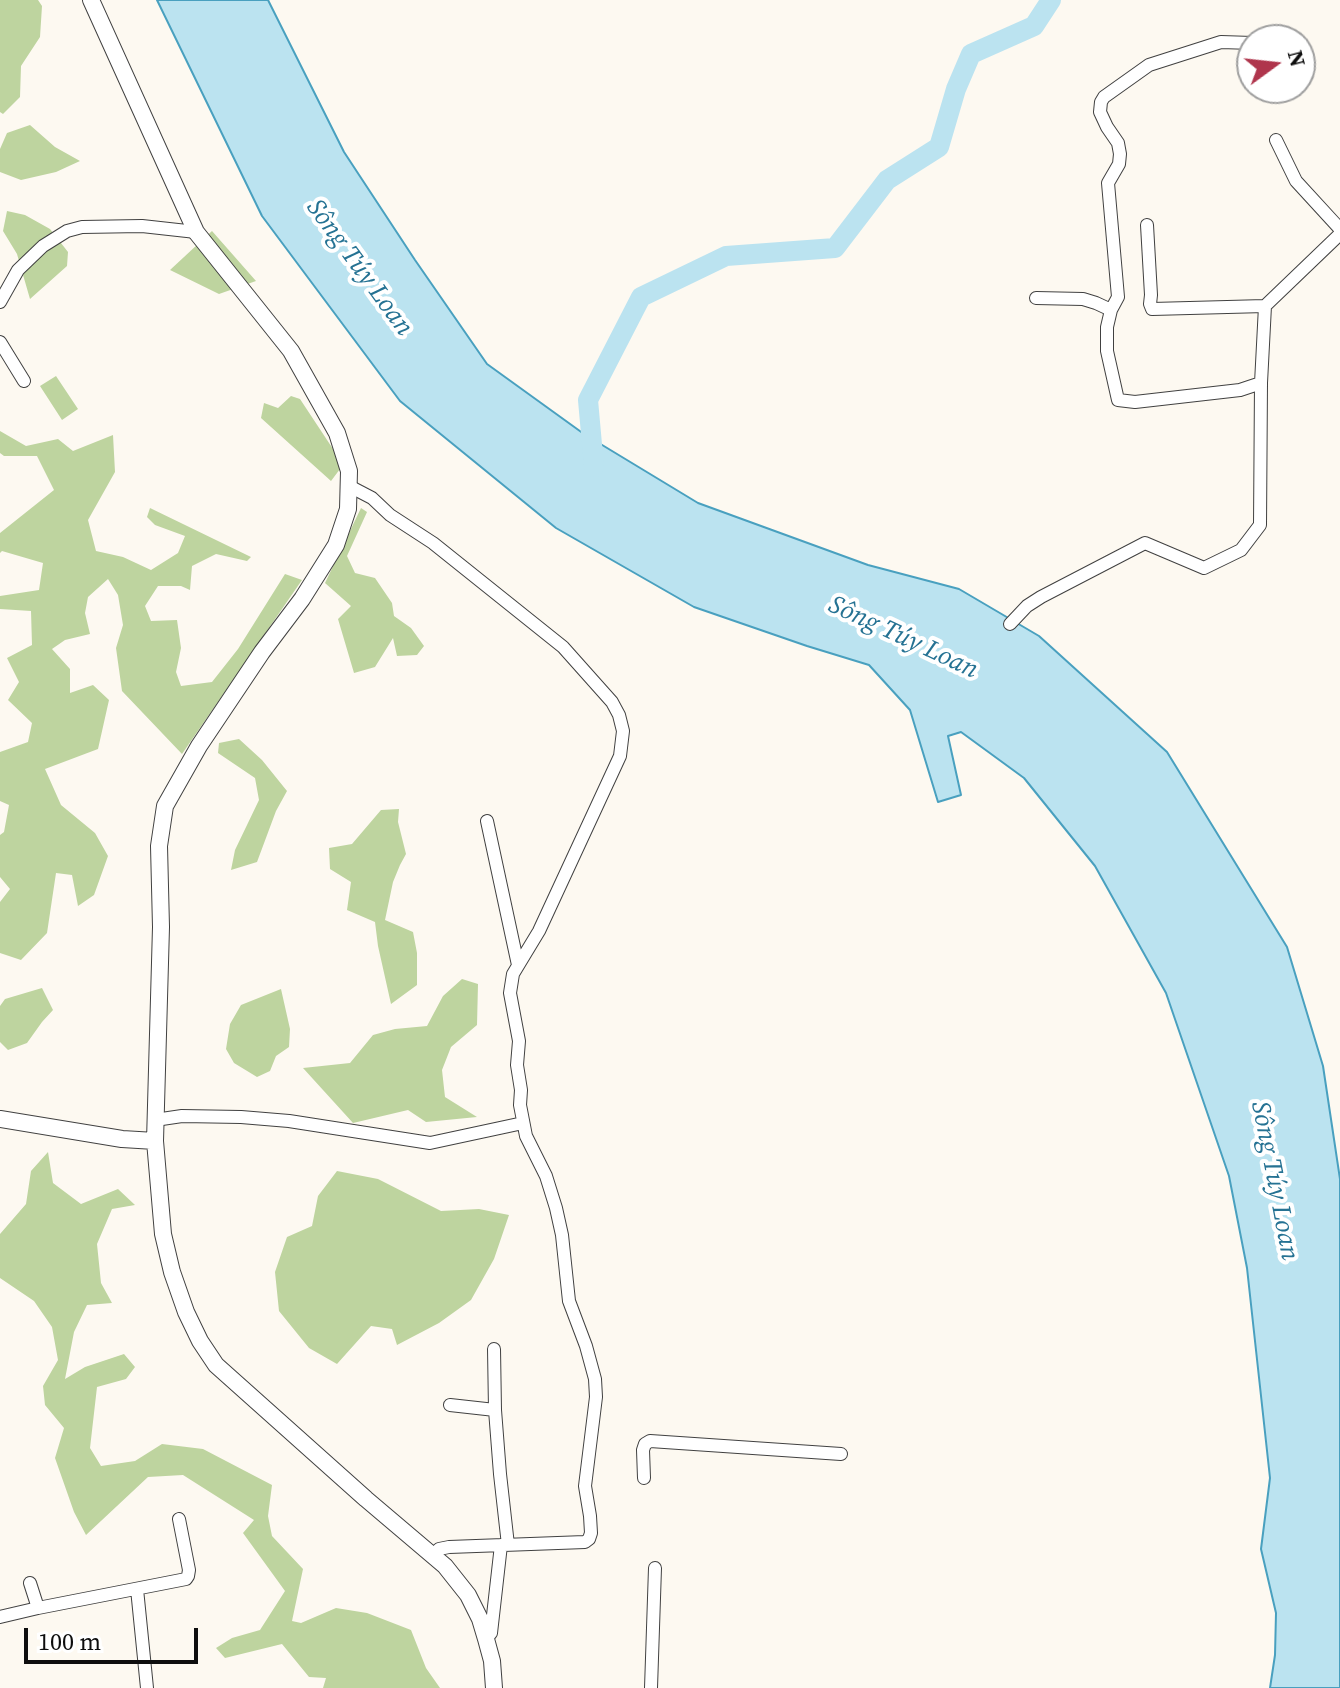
<!DOCTYPE html>
<meta charset="utf-8">
<style>
body{margin:0}
#map{position:relative;width:1340px;height:1688px;overflow:hidden;background:#fdf9f1;font-family:"Source Serif 4",serif}
canvas{display:block}
.north{position:absolute;left:1236px;top:24px;width:80px;height:80px;box-sizing:border-box;background:#fff;border:2px solid #9f9f9f;border-radius:50%;rotate:75deg;font-size:22px;font-weight:700;line-height:32px;text-align:center;color:#0e0e0e}
.north::after{content:'';display:block;margin:auto;width:28px;height:36px;background:#af354c;clip-path:polygon(50% 0,100% 100%,50% 72%,0 100%)}
.scale{position:absolute;left:24px;top:1628px;width:174px;height:36px;box-sizing:border-box;border:4px solid #0e0e0e;border-top:0;padding-left:10px;font-size:24px;line-height:28px;white-space:nowrap;color:#0e0e0e;-webkit-text-stroke:6px #fff;paint-order:stroke}
</style>
<div id="map">
<canvas width="1340" height="1688"></canvas>
<div class="north">N</div>
<div class="scale">100 m</div>
</div>
<script>
const ctx = document.querySelector('canvas').getContext('2d');
ctx.lineJoin = 'round';
function paint(path, color) { ctx.fillStyle = color; ctx.fill(path, 'evenodd'); }
const poly = rows => new Path2D(rows.map(r => 'M' + r).join(''));
function stroke(path, color, width, dash) { ctx.strokeStyle = color; ctx.lineWidth = width; ctx.lineCap = dash ? 'butt' : 'round'; ctx.setLineDash(dash || []); ctx.stroke(path); }
function write(font, color, halo, rows, align = 'center') {
  ctx.font = font + ' "Source Serif 4",serif'; ctx.lineWidth = 8; ctx.setLineDash([]); ctx.textBaseline = 'middle'; ctx.strokeStyle = halo; ctx.fillStyle = color; for (const [text, x, y, turn = 0] of rows) {
    ctx.save(); ctx.translate(x, y); ctx.rotate((+turn || 0) * Math.PI / 180); ctx.textAlign = isNaN(turn) ? turn : align; if (halo) ctx.strokeText(text, 0, 0); ctx.fillText(text, 0, 0); ctx.restore();
  }
}
paint(poly([
 [0,0,38,0,42,6,40,37,21,66,20,97,3,114,0,112],
 [30,125,55,147,80,161,56,172,21,180,0,172,0,149,7,133],
 [7,211,25,215,50,229,68,252,67,266,30,299,17,254,3,231],
 [212,231,256,281,219,294,170,270],
 [56,376,78,409,62,420,40,386],
 [291,396,300,399,333,449,340,469,331,481,261,418,264,403,278,408],
 [0,431,26,446,58,439,73,451,113,435,115,472,88,520,96,551,123,557,151,570,178,553,185,536,155,525,147,517,150,508,251,557,247,561,216,554,192,566,190,590,181,586,158,586,145,606,151,621,177,620,181,648,176,672,181,686,212,682,238,649,285,574,302,580,182,754,122,691,116,648,123,625,118,595,108,579,88,597,85,613,90,634,65,640,52,649,70,669,70,693,93,685,109,700,98,749,45,769,61,805,95,833,108,856,94,895,78,906,72,875,56,873,47,933,21,960,0,953,0,902,10,889,0,877,0,835,4,832,9,805,0,801,0,752,28,742,32,723,8,700,19,682,7,658,32,645,31,611,0,609,0,596,39,590,43,563,2,551,0,553,0,533,54,490,37,456,4,456,0,453],
 [361,508,367,512,347,556,355,573,375,578,392,603,394,616,411,628,424,646,417,655,397,656,393,638,375,667,354,673,338,619,351,606,325,583],
 [239,739,262,760,287,791,276,811,257,862,231,870,235,850,259,800,255,778,218,753,219,743],
 [399,809,398,822,406,854,400,865,393,882,385,920,413,932,417,953,417,985,391,1004,378,946,375,922,347,910,351,882,330,869,329,848,352,844,381,810],
 [462,979,478,984,477,1025,451,1047,442,1070,445,1097,477,1117,426,1122,408,1110,353,1123,303,1068,350,1063,373,1035,395,1029,427,1026,443,996],
 [42,988,53,1010,42,1022,27,1043,8,1050,0,1042,0,1006,5,999],
 [281,989,290,1029,289,1047,276,1056,270,1071,257,1077,234,1063,226,1049,230,1024,241,1005],
 [48,1152,53,1183,81,1204,118,1189,135,1205,112,1209,97,1244,101,1283,112,1303,87,1305,74,1332,65,1379,85,1367,124,1354,135,1367,126,1379,97,1387,90,1448,101,1466,135,1461,162,1444,203,1449,272,1485,268,1516,272,1536,303,1569,292,1621,301,1623,336,1608,367,1613,411,1630,426,1668,440,1688,323,1688,326,1678,309,1677,282,1644,225,1658,216,1648,232,1638,260,1630,285,1591,243,1533,254,1520,183,1475,148,1477,86,1535,74,1512,55,1458,64,1428,45,1405,43,1386,58,1360,52,1327,34,1301,0,1278,0,1234,26,1204,31,1171],
 [337,1171,378,1179,441,1211,479,1209,509,1215,494,1259,471,1300,439,1323,397,1345,392,1329,371,1326,337,1364,309,1348,279,1311,275,1272,287,1237,312,1226,318,1196]
]), '#bed49f');
const water = poly([
 [157,0,268,0,344,152,415,260,487,364,584,434,698,503,868,565,959,589,1039,636,1167,752,1287,947,1323,1066,1340,1179,1340,1688,1270,1688,1275,1655,1276,1613,1261,1549,1270,1478,1247,1268,1229,1176,1166,993,1095,866,1024,778,961,732,948,736,961,795,938,802,910,710,869,665,807,646,694,607,556,528,400,401,262,216,157,0]
]);
paint(water, '#bbe3f0');
stroke(water, '#49a0bf', 2);
stroke(poly([
 [594,467,588,400,641,297,726,256,835,248,887,180,939,147,956,89,971,54,1034,26,1051,0]
]), '#bbe3f0', 20);
const minor = poly([
 [1252,43,1221,42,1149,65,1104,97,1101,102,1100,112,1107,127,1118,143,1120,154,1119,164,1108,183,1118,297,1111,310,1107,327,1107,351,1118,400,1135,402,1240,390,1261,383],
 [1276,140,1296,181,1340,229],
 [1147,225,1151,295,1150,304,1152,309,1265,306,1340,234],
 [1036,298,1083,299,1096,303,1111,310],
 [0,302,18,270,43,246,67,231,82,227,142,226,196,232],
 [0,342,24,381],
 [349,486,372,498,390,515,433,543,563,647,612,702,619,715,623,731,620,756,539,931,513,974,510,993,519,1041,517,1065,521,1090,520,1105,526,1136,546,1176,556,1208,562,1235,569,1301,586,1346,595,1379,596,1397,585,1486,590,1516,591,1533,589,1539,585,1542,449,1547,439,1549,433,1556],
 [1010,624,1027,606,1041,597,1145,543,1204,568,1241,550,1260,525,1261,383,1265,306],
 [487,821,518,965],
 [155,1120,182,1116,241,1117,289,1121,430,1143,523,1123],
 [494,1349,495,1410,500,1474,508,1545],
 [450,1405,495,1410],
 [644,1478,643,1450,645,1444,650,1441,841,1454],
 [30,1583,38,1608,186,1579,188,1576,189,1570,179,1519],
 [137,1589,147,1688],
 [0,1617,38,1608],
 [486,1639,491,1633,501,1545],
 [651,1688,655,1568]
]);
const tertiary = poly([
 [91,0,196,232,291,351,337,433,349,471,348,509,336,545,302,599,262,652,199,746,165,806,159,846,161,927,155,1141,163,1234,172,1272,186,1312,200,1341,216,1365,366,1499,445,1566,468,1595,480,1619,486,1639,492,1661,494,1688],
 [0,1119,122,1139,155,1141]
]);
stroke(minor, '#414141', 14);
stroke(tertiary, '#414141', 18);
stroke(minor, '#fff', 12);
stroke(tertiary, '#fff', 16);
write('italic 26px', '#257293', '#fff', [
 ["Sông Túy Loan",359,268,54],
 ["Sông Túy Loan",903,638,25],
 ["Sông Túy Loan",1274,1181,79]
]);
</script>
